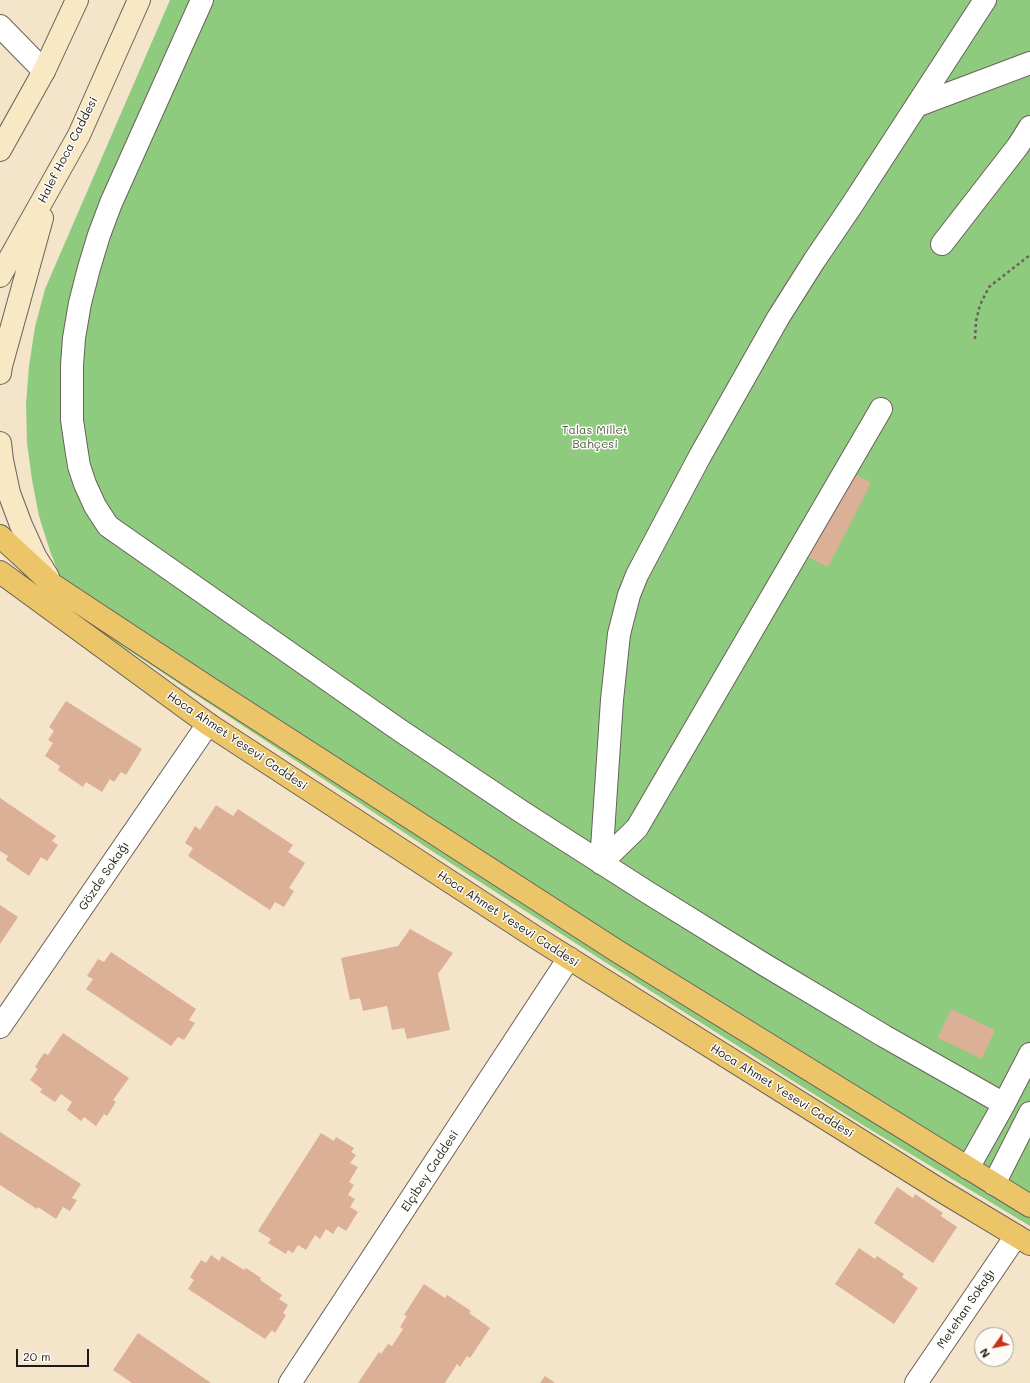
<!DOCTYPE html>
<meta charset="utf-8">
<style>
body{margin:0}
#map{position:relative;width:1030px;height:1383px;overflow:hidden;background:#f4e4ca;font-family:Mali,sans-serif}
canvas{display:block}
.north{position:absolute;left:974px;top:1327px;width:40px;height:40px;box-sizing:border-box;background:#fdfcf7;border:1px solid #a3a29f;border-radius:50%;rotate:237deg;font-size:11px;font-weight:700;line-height:16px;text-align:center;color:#1c1c1c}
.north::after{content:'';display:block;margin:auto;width:14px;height:18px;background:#c8321e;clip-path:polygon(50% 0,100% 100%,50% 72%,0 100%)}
.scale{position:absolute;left:16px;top:1349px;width:73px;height:18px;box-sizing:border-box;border:2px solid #1c1c1c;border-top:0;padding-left:5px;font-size:12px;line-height:14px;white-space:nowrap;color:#1c1c1c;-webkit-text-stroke:3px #fdfcf7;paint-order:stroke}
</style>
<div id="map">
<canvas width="1030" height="1383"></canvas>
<div class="north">N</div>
<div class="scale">20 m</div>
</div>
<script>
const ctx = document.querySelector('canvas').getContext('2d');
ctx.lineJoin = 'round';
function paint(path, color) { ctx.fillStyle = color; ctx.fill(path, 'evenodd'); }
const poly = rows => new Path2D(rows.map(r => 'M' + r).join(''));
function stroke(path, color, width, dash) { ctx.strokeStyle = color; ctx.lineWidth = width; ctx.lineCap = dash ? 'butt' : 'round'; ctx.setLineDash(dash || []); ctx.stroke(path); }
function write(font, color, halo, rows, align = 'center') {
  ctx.font = font + ' Mali,sans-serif'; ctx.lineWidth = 3; ctx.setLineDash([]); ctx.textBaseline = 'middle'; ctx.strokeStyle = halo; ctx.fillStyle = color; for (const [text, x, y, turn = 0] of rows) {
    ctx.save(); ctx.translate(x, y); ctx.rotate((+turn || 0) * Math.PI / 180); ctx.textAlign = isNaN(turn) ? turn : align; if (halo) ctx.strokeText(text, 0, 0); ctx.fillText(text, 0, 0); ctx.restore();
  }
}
paint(poly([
 [170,0,1030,0,1030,1226,866,1127,619,971,438,855,80,618,63,585,50,551,39,516,32,480,27,443,26,404,29,366,35,327,45,289]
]), '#8fcb7f');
paint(poly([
 [845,469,871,483,828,567,802,554],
 [66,701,142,749,126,775,121,772,114,782,110,779,102,792,86,782,83,787,58,770,60,766,45,756,53,743,48,740,54,731,49,727],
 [0,798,56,836,52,841,58,845,47,861,41,857,29,876,6,860,8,856,0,851],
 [216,805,233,816,238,809,293,845,288,852,305,863,289,888,294,891,284,907,275,902,270,910,188,856,193,848,185,843,195,826,200,830],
 [0,905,18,917,0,944],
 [410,929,453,953,438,974,450,1030,407,1039,404,1028,392,1030,387,1006,363,1011,360,998,350,1000,341,958,398,946],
 [111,952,196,1009,189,1020,195,1023,184,1040,178,1037,171,1046,86,989,93,979,87,976,98,959,104,962],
 [951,1009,995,1030,982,1059,938,1038],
 [63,1033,129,1078,113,1100,116,1102,107,1116,104,1114,96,1126,84,1117,81,1121,67,1110,72,1102,61,1094,55,1102,40,1092,42,1089,30,1080,38,1069,35,1067,44,1053,48,1055],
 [0,1132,81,1184,72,1198,77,1200,70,1211,63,1207,56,1219,38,1207,37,1209,0,1185],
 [321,1133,334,1141,336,1137,354,1148,351,1152,356,1155,350,1163,358,1167,349,1182,354,1185,348,1195,355,1199,350,1207,358,1212,346,1231,338,1226,333,1234,326,1229,320,1239,315,1235,306,1250,298,1245,293,1253,288,1250,286,1254,268,1243,271,1239,258,1231],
 [897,1187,913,1198,915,1194,943,1213,941,1216,957,1227,933,1263,874,1223],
 [859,1248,875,1259,877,1256,904,1274,902,1277,918,1288,894,1324,835,1284],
 [211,1255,219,1261,222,1256,244,1270,246,1268,261,1278,260,1280,282,1295,279,1299,288,1305,283,1313,286,1315,275,1333,272,1330,265,1339,188,1289,194,1280,190,1277,201,1260,206,1263],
 [424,1284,445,1298,447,1295,471,1311,469,1313,490,1328,470,1358,467,1356,460,1367,457,1364,445,1383,358,1383,379,1352,381,1354,388,1344,392,1346,403,1329,400,1327,407,1316,404,1315],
 [138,1333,211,1383,132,1383,113,1370],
 [545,1376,555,1383,540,1383]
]), '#dcaf97');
const street = poly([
 [202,0,111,203,99,235,89,268,80,303,74,338,72,365,72,420,76,447,79,466,85,484,95,506,108,526,398,729,522,812,647,892,765,965,884,1036,1004,1104],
 [0,26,44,71],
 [916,106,1030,63],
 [942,244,1018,146,1030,127],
 [601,863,612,700,619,634,629,595,637,575,700,456,778,318,814,261,852,205,985,0],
 [601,863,637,828,881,409],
 [0,1027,208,724],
 [968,1168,1004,1104,1030,1054],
 [994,1184,1030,1113],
 [290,1383,569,958],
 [916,1383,1016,1236]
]);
const secondary = poly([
 [0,150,44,71,77,0],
 [0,276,79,135,139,0],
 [0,373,1,366,42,218],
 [0,443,2,460,9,493,21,525,35,556,48,577]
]);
const primary = poly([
 [0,536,53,585,206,686,617,951,1030,1206],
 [0,572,208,724,535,937,940,1190,1030,1244]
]);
stroke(street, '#686259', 24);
stroke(secondary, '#686259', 24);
stroke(primary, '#686259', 24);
stroke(poly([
 [975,339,976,321,980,305,989,287,1030,255]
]), '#686259', 2.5, [3, 3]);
stroke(street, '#fff', 22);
stroke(secondary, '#f8e8c3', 22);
stroke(primary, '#edc569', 22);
write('12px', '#1c1c1c', '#fdfcf7', [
 ["Halef Hoca Caddesi",68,150,-63],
 ["Hoca Ahmet Yesevi Caddesi",237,741,34],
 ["Gözde Sokağı",104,876,-56],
 ["Hoca Ahmet Yesevi Caddesi",508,919,33],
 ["Hoca Ahmet Yesevi Caddesi",782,1091,32],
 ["Elçibey Caddesi",430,1171,-57],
 ["Metehan Sokağı",966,1309,-56]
]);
write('12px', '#4a6244', '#fdfcf7', [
 ["Talas Millet",595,430],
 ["Bahçesi",595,444]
]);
</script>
